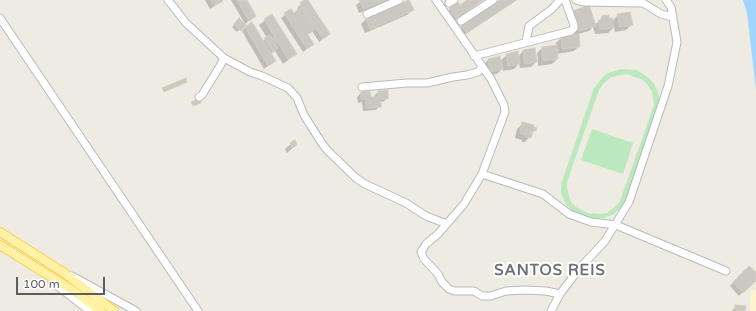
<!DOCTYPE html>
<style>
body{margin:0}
#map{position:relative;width:756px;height:311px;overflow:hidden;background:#eeece2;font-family:"Varela Round",sans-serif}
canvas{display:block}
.scale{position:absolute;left:16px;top:277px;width:89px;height:18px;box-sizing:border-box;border:2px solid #5a5e64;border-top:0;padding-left:5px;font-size:12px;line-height:14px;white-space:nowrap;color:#5a5e64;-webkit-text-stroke:3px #fff;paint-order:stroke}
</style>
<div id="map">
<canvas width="756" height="311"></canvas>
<div class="scale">100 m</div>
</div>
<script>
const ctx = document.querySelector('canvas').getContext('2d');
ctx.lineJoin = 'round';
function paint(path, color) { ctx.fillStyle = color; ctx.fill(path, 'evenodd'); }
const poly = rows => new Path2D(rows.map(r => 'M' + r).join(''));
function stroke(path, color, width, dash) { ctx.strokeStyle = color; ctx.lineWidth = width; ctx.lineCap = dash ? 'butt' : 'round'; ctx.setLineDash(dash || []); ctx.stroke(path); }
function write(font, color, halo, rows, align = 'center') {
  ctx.font = font + ' "Varela Round",sans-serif'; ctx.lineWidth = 4; ctx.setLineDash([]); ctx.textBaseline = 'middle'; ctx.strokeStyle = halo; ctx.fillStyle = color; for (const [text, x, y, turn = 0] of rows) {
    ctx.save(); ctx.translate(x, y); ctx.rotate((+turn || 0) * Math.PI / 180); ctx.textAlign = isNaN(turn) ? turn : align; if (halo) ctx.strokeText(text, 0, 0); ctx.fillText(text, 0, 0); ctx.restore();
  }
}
paint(poly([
 [621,69,636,70,648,77,654,84,657,90,659,98,659,108,625,202,622,207,612,215,603,218,591,219,579,216,567,206,561,194,561,184,594,88,603,77,608,73],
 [626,74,641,79,647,84,652,91,654,105,620,201,615,207,607,213,600,214,588,213,576,207,571,202,567,189,567,182,599,90,604,83,610,78,616,76],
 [592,129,633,143,623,174,581,160]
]), '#bce8bd');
paint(poly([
 [756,289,756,311,750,311,750,294]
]), '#fdf3ce');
paint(poly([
 [743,0,756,0,756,90,747,13]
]), '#a1d5ff');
paint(poly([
 [205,0,221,0,222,1,210,9],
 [231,0,245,0,255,16,245,24],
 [306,0,329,34,319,42,312,31,307,35,313,44,303,52,281,18,291,10,293,14,299,10,297,8],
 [363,0,390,0,359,13,356,5],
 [469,0,483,0,451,23,445,14,450,9,460,6],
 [502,0,517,0,461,37,457,32,462,27],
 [413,10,407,15,365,33,361,24,366,19],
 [573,11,595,25,602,17,612,21,618,15,632,24,626,30,615,32,614,27,608,33,595,34,593,27,589,31,578,34,579,46,574,51,557,54,557,59,552,64,538,66,538,60,531,67,520,68,519,63,514,69,503,71,503,68,497,74,485,76,483,66,488,60,500,58,500,61,507,55,518,57,523,51,536,60,538,60,537,53,542,48,556,46,556,43,561,38,574,36,568,17],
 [272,15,296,54,283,64,275,51,270,54,275,61,264,69,242,31,246,27,263,41,267,38,259,25],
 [239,20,245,25,237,32,232,27],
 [387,91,387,98,383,102,380,102,380,106,376,110,363,111,362,102,358,103,357,97,361,93,370,98,374,98,374,96,378,92],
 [523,123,535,130,525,142,522,142,522,140,515,138,517,129],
 [291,144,296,145,287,153,285,149],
 [749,267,756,274,756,279,739,296,730,286],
 [736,306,744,311,732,311]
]), '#0003');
const building = poly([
 [211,0,222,0,223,1,214,6,211,0],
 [237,0,247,0,256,16,249,21,237,0],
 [304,0,308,0,330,34,323,39,300,3,304,0],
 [359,0,386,0,363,9,359,0],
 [409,0,414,10,370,29,366,18,409,0],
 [467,0,483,0,456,18,449,8,458,2,460,5,467,0],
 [500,0,516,0,467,33,461,26,500,0],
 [589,5,596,26,579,31,573,11,589,5],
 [301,7,315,29,309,34,295,12,301,7],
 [291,9,314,44,307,49,284,13,291,9],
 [630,12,633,25,620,27,617,14,630,12],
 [272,14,297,54,288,59,277,42,275,43,278,48,273,52,264,38,270,35,273,39,275,38,264,19,272,14],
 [609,15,609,18,612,18,614,28,600,29,598,21,602,19,602,16,609,15],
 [239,18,246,25,241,31,234,24,239,18],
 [252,22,276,61,268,66,245,27,252,22],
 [579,34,580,47,562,49,561,37,579,34],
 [557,45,558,59,543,61,542,47,557,45],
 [535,48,537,62,525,64,523,50,535,48],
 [518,51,520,64,508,66,506,54,518,51],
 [500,56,503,69,490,72,488,59,500,56],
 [186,78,187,82,164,92,162,88,186,78],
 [388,90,388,99,381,99,381,107,366,108,366,99,361,99,361,92,370,91,371,97,378,97,378,91,388,90],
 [199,99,201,103,193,106,191,102,199,99],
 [522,122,534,125,534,127,537,128,536,131,533,130,531,138,526,137,526,135,520,133,522,122],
 [295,140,297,145,292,148,290,143,295,140],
 [749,266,756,272,756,281,743,293,733,282,749,266],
 [735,305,746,306,745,311,735,311,735,305]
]);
paint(building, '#cbc8c1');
stroke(building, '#d4cec0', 1);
const minor = poly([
 [168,0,186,23,224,58,250,72,262,76,288,88,297,98,304,115,321,142,327,150,356,178,365,184,406,203,426,216,447,224],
 [436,0,491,79,504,105,505,112,482,174,543,194,569,214,591,222,616,225,726,271],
 [576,0,583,2,643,3,661,14,673,17],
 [449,3,454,0],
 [367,14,399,0],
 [0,18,198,311],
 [461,21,493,0],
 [526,42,529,26,552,9,560,0],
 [474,56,571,31,574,28,574,25,565,0],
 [362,87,407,83,427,83,453,77,467,75,478,72,482,67],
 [199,97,202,95,220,66,224,58],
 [482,174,464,204,438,234,426,244,421,252,424,259,438,274,442,282,449,289,455,291,474,291,482,296,491,296,506,291,524,290,546,291,560,294],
 [72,276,136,311],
 [52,282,90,311],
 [551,311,560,294,579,269,605,241,629,202,668,86,677,42,671,7,666,0]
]);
const major = poly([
 [0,232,63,272,114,311],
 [0,245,72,290,101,311]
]);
stroke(minor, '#b7babf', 9);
stroke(major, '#fcce4d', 10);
stroke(minor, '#fff', 7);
stroke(major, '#fff2a6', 8);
ctx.letterSpacing = '1px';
write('bold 15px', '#6b7076', '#fff', [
 ["SANTOS REIS",550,271]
]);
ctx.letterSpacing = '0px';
</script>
